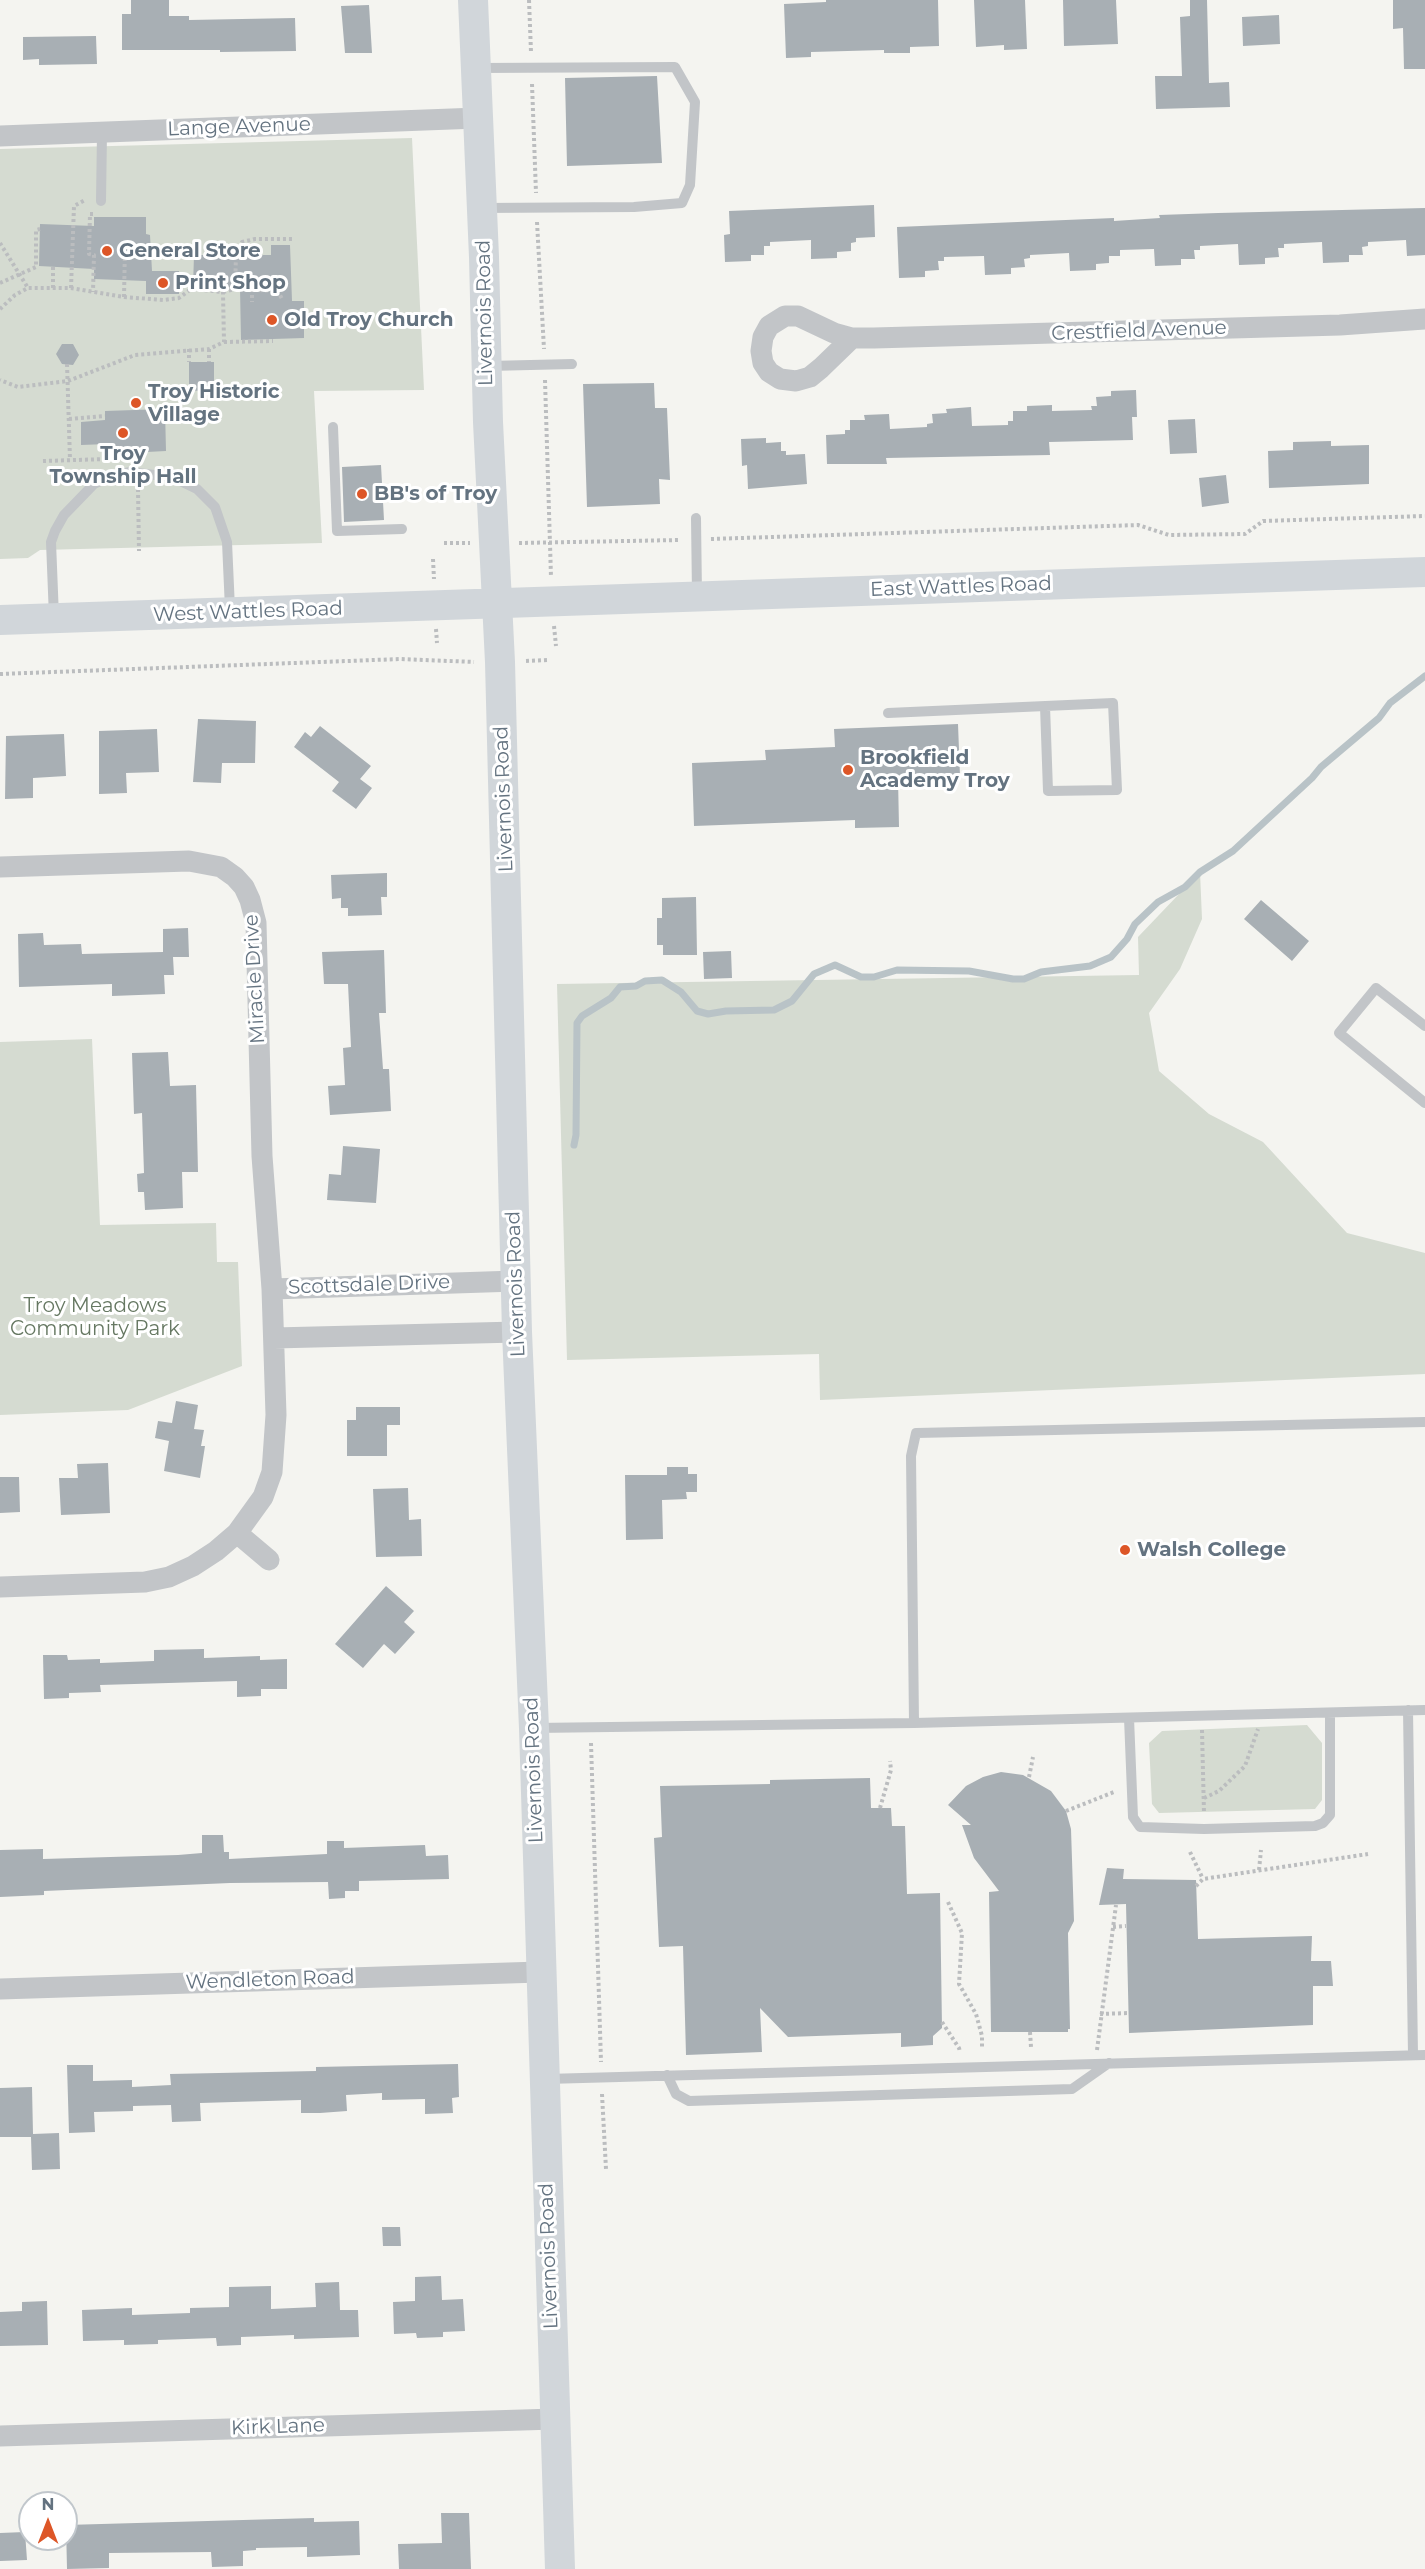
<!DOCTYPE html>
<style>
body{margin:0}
#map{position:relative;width:1425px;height:2569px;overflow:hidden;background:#f4f4f0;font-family:Montserrat,sans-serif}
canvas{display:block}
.north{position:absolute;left:18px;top:2491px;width:60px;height:60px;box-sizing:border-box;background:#fff;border:2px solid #c1c7cc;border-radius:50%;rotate:0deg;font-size:16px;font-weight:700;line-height:24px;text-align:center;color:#647380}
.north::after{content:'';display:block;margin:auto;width:21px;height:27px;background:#dd5627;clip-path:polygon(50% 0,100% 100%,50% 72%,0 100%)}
</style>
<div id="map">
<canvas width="1425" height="2569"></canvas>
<div class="north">N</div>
</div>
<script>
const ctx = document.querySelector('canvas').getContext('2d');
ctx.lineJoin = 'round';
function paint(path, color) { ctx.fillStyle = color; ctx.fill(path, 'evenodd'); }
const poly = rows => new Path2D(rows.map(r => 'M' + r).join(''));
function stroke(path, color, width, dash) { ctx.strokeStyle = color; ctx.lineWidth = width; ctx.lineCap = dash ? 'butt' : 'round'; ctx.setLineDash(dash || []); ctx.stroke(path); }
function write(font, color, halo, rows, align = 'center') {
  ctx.font = font + ' Montserrat,sans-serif'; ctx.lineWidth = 6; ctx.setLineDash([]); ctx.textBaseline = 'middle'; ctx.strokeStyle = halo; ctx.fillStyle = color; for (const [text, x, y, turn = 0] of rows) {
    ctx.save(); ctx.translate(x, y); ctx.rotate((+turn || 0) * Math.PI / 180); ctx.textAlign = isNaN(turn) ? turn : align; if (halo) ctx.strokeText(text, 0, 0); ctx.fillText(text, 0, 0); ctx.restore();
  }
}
paint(poly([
 [412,138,424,390,314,391,322,543,40,550,28,558,0,559,0,149],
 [1200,872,1202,919,1180,969,1149,1013,1159,1071,1209,1114,1263,1142,1347,1233,1425,1253,1425,1374,820,1400,819,1354,567,1360,557,984,1139,975,1138,937],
 [92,1039,100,1225,216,1223,217,1262,238,1262,242,1366,128,1410,0,1415,0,1042],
 [1307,1725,1322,1743,1322,1800,1315,1809,1159,1813,1152,1804,1149,1743,1162,1731]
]), '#d5dbd1');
stroke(poly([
 [574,1145,576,1135,577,1023,582,1016,611,998,620,987,636,986,645,981,662,980,681,992,697,1011,708,1014,726,1011,774,1010,792,1001,814,974,835,965,861,977,874,977,897,970,969,971,1013,979,1024,979,1041,972,1090,966,1111,957,1127,939,1135,924,1158,902,1185,887,1200,872,1233,851,1312,778,1321,767,1379,718,1390,703,1425,676]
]), '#b9c3c7', 7);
paint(poly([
 [131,0,169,0,169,16,189,16,189,20,295,18,296,51,220,52,220,50,122,50,122,14,131,14],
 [826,0,938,0,939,46,910,47,910,53,884,53,884,50,811,52,811,57,786,58,784,4,826,2],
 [974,0,1025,0,1027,49,1004,50,1004,45,976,47],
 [1063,0,1116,0,1118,44,1064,46],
 [1190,0,1207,0,1209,83,1229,82,1230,107,1156,109,1155,76,1182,76,1180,17,1190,16],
 [1393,0,1425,0,1425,69,1404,69,1403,28,1393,29],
 [369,5,372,53,345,53,341,6],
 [1279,15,1280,44,1243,46,1242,17],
 [96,36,97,64,39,65,39,59,23,60,23,37],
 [657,76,662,163,567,166,565,78],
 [874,205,875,237,856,238,856,242,851,243,851,251,837,252,837,258,811,259,811,240,770,242,770,246,764,246,764,255,751,255,751,261,725,262,724,235,730,234,729,211],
 [1425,208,1425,255,1407,256,1406,240,1368,242,1368,246,1362,247,1363,255,1349,255,1349,262,1323,263,1322,242,1284,244,1284,248,1278,248,1279,257,1265,258,1265,264,1239,265,1238,244,1200,246,1200,250,1194,250,1195,259,1181,259,1181,265,1155,266,1154,249,1120,250,1120,256,1109,256,1109,263,1096,264,1096,270,1070,271,1069,253,1030,255,1030,258,1024,259,1025,267,1011,268,1011,274,985,275,984,256,944,257,944,261,938,261,939,270,925,271,925,277,899,278,897,227,1114,218,1114,221,1160,218,1159,215,1218,213],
 [94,217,146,217,146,234,150,235,152,271,179,271,179,294,146,294,146,281,94,279,94,269,39,266,40,224,94,226],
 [271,245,290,245,292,301,304,301,304,338,241,340,240,288,193,287,194,255,271,255],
 [62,344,73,344,79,355,73,365,62,364,56,354],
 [189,362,214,362,214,390,189,391],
 [654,383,655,408,667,408,670,480,659,479,660,504,587,507,583,384],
 [1136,390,1137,417,1132,417,1133,440,1049,442,1050,455,886,458,887,464,827,464,826,435,845,434,845,430,850,430,850,420,865,420,864,415,889,414,890,429,927,427,927,424,933,423,932,414,947,413,946,409,971,407,972,426,1008,425,1008,421,1013,421,1013,411,1027,411,1027,406,1052,405,1052,411,1092,410,1091,406,1097,406,1096,397,1111,396,1111,391],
 [165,409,166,451,108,454,107,444,81,445,81,422,105,420,105,411],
 [1195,419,1197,453,1170,454,1168,420],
 [766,438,766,443,781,442,781,451,786,451,786,455,805,454,807,484,748,489,747,465,742,466,741,439],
 [1331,441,1331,446,1369,445,1369,484,1269,488,1268,451,1293,450,1293,442],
 [381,465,384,520,344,522,342,467],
 [1226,475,1229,503,1202,507,1199,478],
 [198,719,256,721,255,763,222,763,221,783,193,782],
 [958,724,960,776,898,778,899,827,855,828,855,820,694,826,692,763,766,760,765,750,835,747,834,729],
 [320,726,371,766,360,779,372,788,356,809,332,791,339,782,294,747,305,732,311,737],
 [157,729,159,772,126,773,127,793,99,794,99,731],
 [64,734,66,776,33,778,33,798,5,799,6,736],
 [387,873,387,897,381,897,382,915,348,916,348,908,341,908,341,898,332,899,331,875],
 [696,897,697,955,663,955,663,945,657,945,657,918,662,918,662,898],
 [1261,900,1309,941,1292,961,1244,919],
 [188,928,189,957,173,957,174,975,164,975,165,994,112,996,112,984,19,987,18,934,43,933,44,945,81,944,82,954,163,952,163,929],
 [384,950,386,1013,379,1013,383,1069,389,1069,391,1111,330,1115,328,1086,345,1085,343,1048,351,1047,348,984,324,984,322,952],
 [731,951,732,978,704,979,703,952],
 [168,1052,170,1086,196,1085,198,1172,182,1172,183,1208,145,1210,144,1192,138,1192,137,1174,144,1173,142,1113,134,1114,132,1053],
 [343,1146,380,1149,376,1203,327,1200,329,1174,341,1175],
 [176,1401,198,1405,194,1429,204,1430,201,1446,205,1446,200,1478,164,1471,169,1441,155,1438,158,1421,172,1423],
 [356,1407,400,1407,400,1425,387,1425,387,1456,347,1456,347,1420,356,1420],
 [108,1463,110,1513,61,1515,59,1478,78,1478,77,1464],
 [667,1467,688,1467,688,1474,697,1474,697,1492,686,1492,687,1499,662,1500,663,1539,626,1540,625,1475,667,1475],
 [0,1477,19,1477,20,1512,0,1513],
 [408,1488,409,1520,421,1519,422,1556,376,1557,373,1489],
 [386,1586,414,1611,404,1622,415,1632,395,1654,384,1644,363,1668,335,1644],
 [204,1649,204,1658,260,1656,260,1660,287,1659,287,1689,261,1689,261,1696,237,1697,237,1681,100,1685,101,1692,69,1693,69,1698,44,1699,43,1655,67,1655,68,1660,100,1659,100,1663,154,1661,154,1650],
 [1001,1772,1023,1775,1051,1791,1066,1811,1071,1829,1074,1921,1068,1933,1070,2029,1068,2029,1068,2032,991,2032,989,1892,999,1891,974,1858,962,1825,971,1825,948,1805,966,1786,983,1777],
 [870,1778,871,1808,891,1808,892,1826,905,1826,907,1894,940,1893,942,2028,933,2036,933,2045,901,2047,901,2033,788,2037,760,2008,762,2052,686,2055,683,1946,659,1947,654,1838,662,1837,660,1786,770,1784,770,1780],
 [202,1835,223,1835,224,1852,229,1852,229,1859,327,1854,327,1841,344,1841,344,1848,425,1845,426,1856,448,1855,449,1879,359,1881,359,1891,345,1891,345,1898,329,1899,328,1882,230,1883,44,1891,44,1895,0,1897,0,1850,43,1849,43,1859,178,1855,202,1853],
 [1107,1868,1124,1869,1123,1879,1196,1880,1198,1939,1312,1936,1311,1961,1331,1961,1333,1986,1313,1986,1313,2025,1129,2033,1126,1904,1099,1905],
 [458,2064,459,2097,452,2098,453,2113,425,2114,425,2099,382,2100,382,2093,346,2095,347,2111,320,2113,301,2113,301,2100,200,2103,201,2121,172,2122,171,2105,133,2106,133,2111,94,2112,95,2132,69,2133,67,2065,93,2065,93,2081,132,2080,132,2087,171,2085,170,2074,316,2071,316,2067],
 [32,2087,33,2134,59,2133,60,2169,32,2170,31,2137,0,2137,0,2088],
 [382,2227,400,2227,401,2246,383,2246],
 [441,2276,442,2300,463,2299,465,2331,443,2332,443,2337,417,2338,416,2333,394,2334,393,2302,415,2301,415,2277],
 [339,2282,340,2310,358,2310,359,2337,294,2339,294,2335,241,2337,241,2345,217,2346,216,2338,158,2340,158,2344,124,2345,124,2340,83,2341,82,2310,132,2308,132,2315,190,2313,190,2308,229,2307,229,2287,271,2286,271,2309,316,2307,315,2283],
 [47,2301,48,2345,0,2346,0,2312,22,2311,22,2302],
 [441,2513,469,2513,471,2569,399,2569,398,2544,442,2543],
 [314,2518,314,2522,359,2521,360,2555,307,2557,307,2547,256,2548,256,2550,243,2551,243,2566,212,2567,211,2552,109,2553,109,2568,67,2569,66,2525],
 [25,2532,27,2560,0,2561,0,2533]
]), '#a8afb4');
stroke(poly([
 [529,0,531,52],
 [532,84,536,193],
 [93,214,90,214,89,254,94,255,93,292],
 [537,222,544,349],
 [0,243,28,288],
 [53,267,53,288],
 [0,283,36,267,36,230,40,229],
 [71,288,74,206,85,200],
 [235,289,278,291,282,299],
 [252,289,252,302],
 [223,292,235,289,236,255,242,242,255,239,292,239],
 [124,297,125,246],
 [0,309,15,295,28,288,71,288,124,297,163,300,179,298,191,289,223,292,224,342,209,349,135,355,68,381,18,387,0,380],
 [224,342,273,341],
 [189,349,189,362],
 [209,349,209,362],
 [67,364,70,460],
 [545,380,551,577],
 [69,419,105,416],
 [43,461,108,459],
 [138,489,139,551],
 [711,539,1138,525,1169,535,1245,534,1263,521,1425,516],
 [444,543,470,543],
 [519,543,680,540],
 [433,559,434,579],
 [554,626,556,646],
 [436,629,437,643],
 [526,661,547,660],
 [0,674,401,659,474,662],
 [1202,1730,1204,1813],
 [591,1743,601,2062],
 [1029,1777,1033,1757],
 [1204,1798,1219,1791,1245,1766,1258,1729],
 [880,1808,891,1770,890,1761],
 [1066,1811,1114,1792],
 [1190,1852,1203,1879],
 [1259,1870,1261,1850],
 [1196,1886,1203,1879,1368,1854],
 [948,1902,962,1933,959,1984,976,2014,982,2036,982,2048],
 [1113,1927,1126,1926],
 [1100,2014,1129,2013],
 [942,2022,959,2048,960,2052],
 [1030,2032,1031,2047],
 [1097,2050,1116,1905],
 [602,2094,606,2169]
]), '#bbbdbf', 4, [3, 3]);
stroke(poly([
 [479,68,675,67,695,102,690,185,682,203,634,207,482,208],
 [101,201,102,133],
 [489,366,572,364],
 [333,427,337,531,402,529],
 [696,518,697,595],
 [54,617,51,542,55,531,64,515,94,484,112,476,129,472,172,477,197,489,215,507,227,542,230,609],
 [888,713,1113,703,1117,790,1048,791,1045,706],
 [1425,1026,1376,988,1339,1033,1425,1103],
 [1408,1710,1413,2055],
 [1129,1718,1133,1817,1140,1827,1204,1829,1315,1826,1323,1823,1330,1815,1330,1713],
 [914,1723,911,1456,916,1433,1425,1422],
 [535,1728,914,1723,1425,1710],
 [667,2075,676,2094,689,2101,1072,2089,1109,2063],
 [546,2079,1425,2055]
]), '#c2c5c8', 10);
stroke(poly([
 [0,136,478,118],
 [852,338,821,368,810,377,796,381,780,379,769,372,763,363,761,351,763,337,769,326,785,316,798,316,834,333,852,338,874,338,1340,325,1425,319],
 [0,867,189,861,221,867,235,877,244,887,250,900,256,923,262,1156,272,1289,276,1415,272,1472,263,1497,237,1533,216,1551,193,1566,169,1577,145,1582,0,1587],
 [272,1289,516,1281],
 [274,1338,517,1332],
 [237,1533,269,1560],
 [0,1989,540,1972],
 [0,2436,555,2419]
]), '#c2c5c8', 21);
stroke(poly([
 [473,0,484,257,488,422,500,662,517,1332,534,1728,560,2569],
 [0,620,1425,572]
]), '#d1d6da', 30);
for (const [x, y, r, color] of [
 [107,251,6,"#dd5627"],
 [163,283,6,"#dd5627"],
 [272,320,6,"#dd5627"],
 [136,403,6,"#dd5627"],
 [123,433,6,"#dd5627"],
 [362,494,6,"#dd5627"],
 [848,770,6,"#dd5627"],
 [1125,1550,6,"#dd5627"]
]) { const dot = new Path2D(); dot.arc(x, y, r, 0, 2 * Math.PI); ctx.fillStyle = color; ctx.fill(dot); stroke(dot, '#fff', 2); }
write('20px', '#647380', '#fff', [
 ["Lange Avenue",239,127,-2],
 ["Livernois Road",485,313,-91],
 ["Crestfield Avenue",1139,331,-2],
 ["East Wattles Road",961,587,-2],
 ["West Wattles Road",248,612,-2],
 ["Livernois Road",504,799,-92],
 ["Miracle Drive",255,979,-93],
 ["Livernois Road",516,1284,-92],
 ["Scottsdale Drive",369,1285,-2],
 ["Livernois Road",534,1770,-92],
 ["Wendleton Road",270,1980,-2],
 ["Livernois Road",549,2256,-92],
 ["Kirk Lane",278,2427,-2]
]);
write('bold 20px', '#647380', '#fff', [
 ["General Store",119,251],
 ["Print Shop",175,283],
 ["Old Troy Church",284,320],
 ["Troy Historic",148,392],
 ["Village",148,415],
 ["Troy",123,454,"center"],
 ["Township Hall",123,477,"center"],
 ["BB's of Troy",374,494],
 ["Brookfield",860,758],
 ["Academy Troy",860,781],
 ["Walsh College",1137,1550]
], 'left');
write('20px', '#667862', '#fff', [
 ["Troy Meadows",95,1306],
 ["Community Park",95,1329]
]);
</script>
